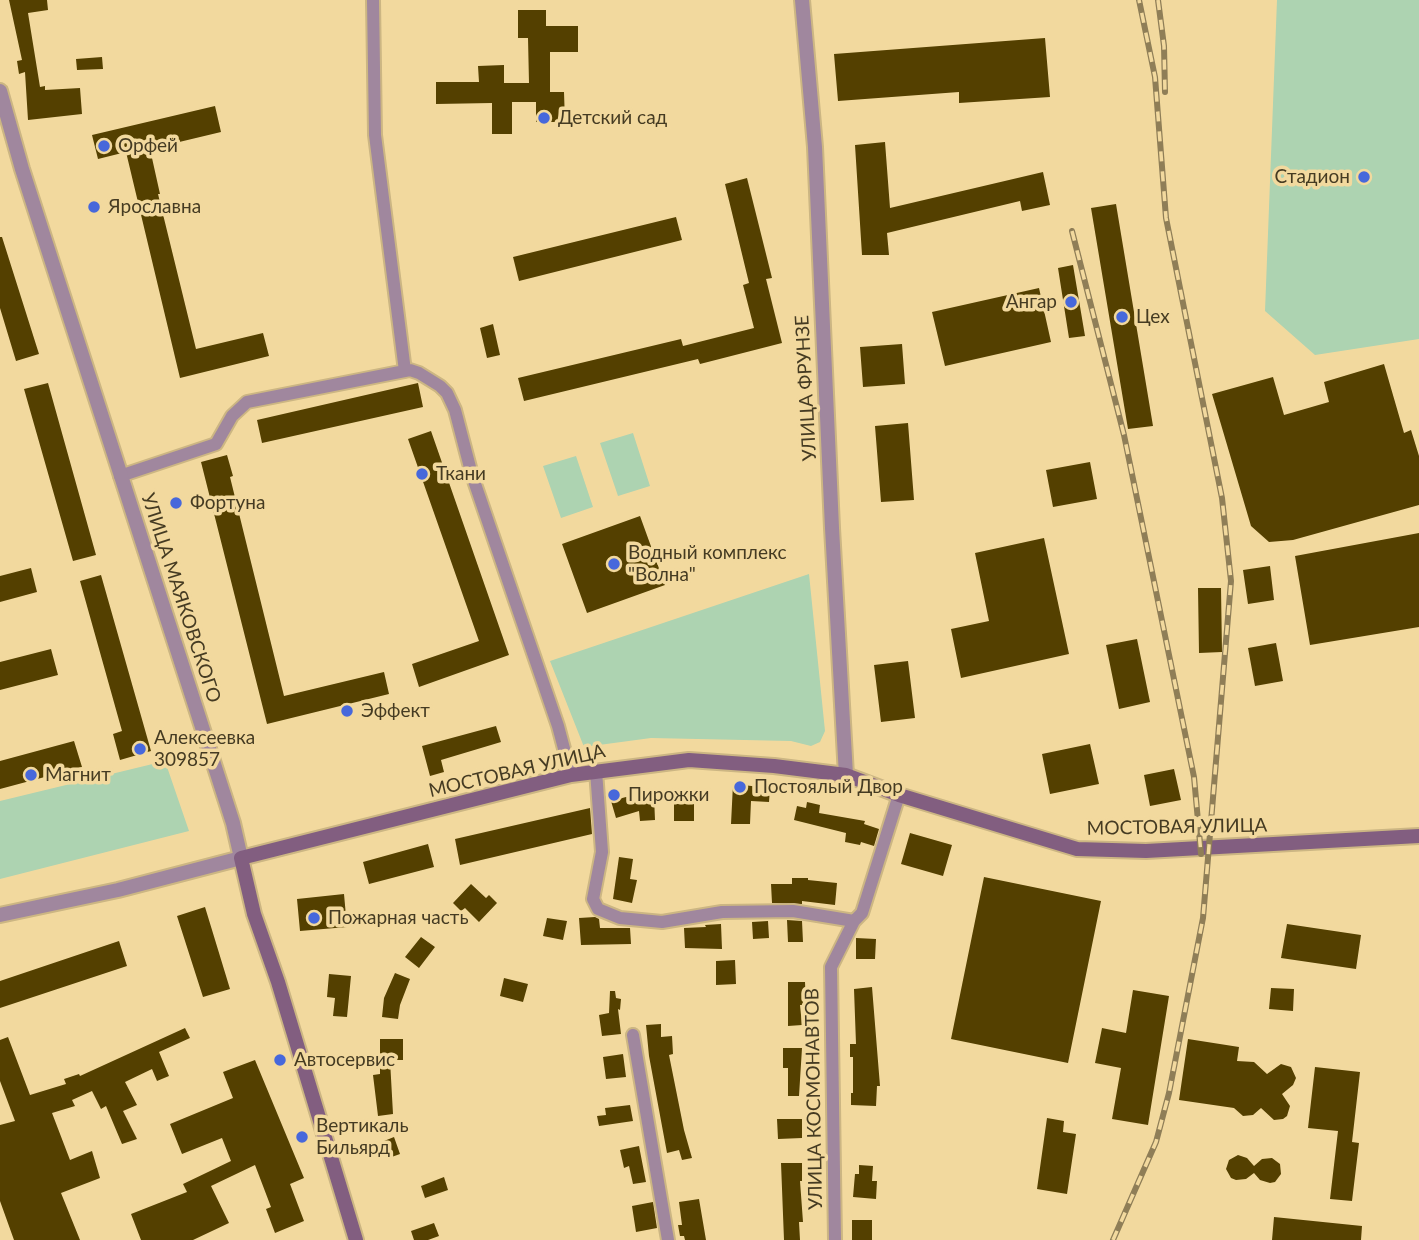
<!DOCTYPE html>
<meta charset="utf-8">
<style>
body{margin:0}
canvas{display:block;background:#f2d99e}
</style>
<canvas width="1419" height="1240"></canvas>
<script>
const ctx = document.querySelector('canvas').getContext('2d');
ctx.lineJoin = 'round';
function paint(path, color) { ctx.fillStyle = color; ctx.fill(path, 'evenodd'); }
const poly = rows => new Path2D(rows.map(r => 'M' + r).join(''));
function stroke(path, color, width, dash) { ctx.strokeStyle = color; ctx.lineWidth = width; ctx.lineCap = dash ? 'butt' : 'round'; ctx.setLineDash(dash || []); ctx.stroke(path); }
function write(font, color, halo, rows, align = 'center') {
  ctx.font = font + ' Lato,sans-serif'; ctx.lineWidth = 7; ctx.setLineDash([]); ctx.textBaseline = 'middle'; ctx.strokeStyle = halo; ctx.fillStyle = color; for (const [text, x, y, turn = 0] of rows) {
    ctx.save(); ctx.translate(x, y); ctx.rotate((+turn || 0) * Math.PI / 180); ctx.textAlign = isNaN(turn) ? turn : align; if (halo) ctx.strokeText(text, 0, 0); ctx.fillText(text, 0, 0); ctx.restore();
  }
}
paint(poly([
 [1277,0,1419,0,1419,339,1315,355,1265,311],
 [633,433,650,486,618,496,600,443],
 [576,456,593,507,561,518,543,466],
 [809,574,825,731,820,742,811,746,791,741,651,738,584,747,550,661],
 [165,761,189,831,0,879,0,801]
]), '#add3b1');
paint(poly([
 [9,0,47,0,48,10,28,13,40,87,45,86,45,90,80,88,82,114,28,120,25,72,19,74,17,61,22,60],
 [518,10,546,10,546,26,578,26,578,52,550,52,550,92,564,92,565,122,536,122,536,102,512,102,512,134,492,134,492,103,436,104,436,82,479,82,478,66,504,65,504,83,529,83,528,38,518,38],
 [1045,38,1050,97,959,103,959,92,838,101,834,54],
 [102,57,103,69,77,70,76,59],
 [215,106,221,132,150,149,160,194,158,194,196,349,263,333,269,356,180,378,126,152,98,159,92,135],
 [885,142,890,208,1043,172,1050,205,1022,211,1020,201,887,233,889,255,862,255,855,145],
 [747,178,772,278,766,279,782,343,700,364,698,359,524,401,518,378,681,339,683,346,754,328,743,285,749,283,725,184],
 [1116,204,1153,426,1128,429,1091,208],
 [676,217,682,240,519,281,513,257],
 [0,237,2,237,39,354,16,361,0,308],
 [1073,265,1085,336,1069,338,1058,268],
 [1039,288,1051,342,945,366,932,312],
 [493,324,500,355,487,358,480,328],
 [902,344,905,384,863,387,860,347],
 [1384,364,1404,433,1411,430,1419,456,1419,505,1293,540,1269,542,1251,526,1212,394,1273,377,1284,415,1329,402,1324,382],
 [48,383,96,555,73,561,24,389],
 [418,383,423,407,262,443,257,420],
 [908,423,914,500,881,502,875,426],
 [431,431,509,655,419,687,412,664,479,641,408,439],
 [227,455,233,476,230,477,284,696,384,672,389,694,267,724,201,462],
 [1090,462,1097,499,1053,507,1046,470],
 [640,516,665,585,587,613,562,544],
 [1419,533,1419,627,1310,645,1295,556],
 [1044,538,1069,654,961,678,951,629,989,621,975,553],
 [1270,566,1274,600,1248,604,1243,570],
 [31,568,37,592,0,602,0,576],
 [101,575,151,751,120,760,113,734,122,731,80,581],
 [1198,588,1221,588,1222,652,1199,653],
 [1137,639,1150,702,1119,709,1106,645],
 [1276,643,1283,681,1255,686,1248,648],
 [51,649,58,675,0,690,0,662],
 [908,661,915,718,881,722,874,665],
 [496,726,501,742,441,760,444,772,430,776,422,746],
 [74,741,82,767,0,789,0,761],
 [1090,744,1099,784,1050,794,1042,754],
 [1174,769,1181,800,1150,806,1144,775],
 [733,784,770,788,769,802,751,801,750,824,731,824],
 [654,796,655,820,640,821,639,811,616,818,611,801,626,797],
 [674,797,694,797,694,821,674,821],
 [807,802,820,805,819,813,865,821,864,824,879,829,874,846,861,842,860,845,845,842,846,833,794,820,797,806,806,808],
 [590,808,592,834,460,865,455,839],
 [910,833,952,845,943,876,901,864],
 [428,844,434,867,369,884,363,862],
 [619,857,633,859,630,879,637,880,632,903,613,899],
 [984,877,1101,901,1068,1063,951,1039],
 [792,878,808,878,808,880,837,883,835,905,802,901,802,904,772,903,771,884,792,884],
 [471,884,486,898,489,895,497,903,479,922,465,908,461,911,453,903],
 [344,894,347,927,300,931,297,899],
 [205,907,230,989,203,997,177,916],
 [595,917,599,919,600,928,630,928,631,944,581,945,579,918],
 [547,918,567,921,563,940,543,936],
 [787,920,802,921,803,942,788,942],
 [768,921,769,938,753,939,752,922],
 [721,924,722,949,685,948,684,928,706,927,705,925],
 [1287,924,1361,935,1356,969,1281,958],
 [421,937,435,947,419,968,405,957],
 [856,938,876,939,875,959,856,959],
 [119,941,127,966,0,1008,0,981],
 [735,960,736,984,716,985,716,961],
 [395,973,410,979,400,1005,398,1019,382,1017,384,998],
 [329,974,351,976,347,1017,333,1016,335,998,327,997],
 [504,978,528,984,523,1002,500,996],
 [788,982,805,982,806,1005,800,1005,802,1025,788,1026],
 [872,987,880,1086,877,1086,876,1106,851,1105,851,1093,853,1093,853,1057,850,1057,850,1044,856,1044,854,989],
 [1271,988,1294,989,1293,1011,1269,1009],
 [1133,990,1169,996,1148,1125,1112,1119,1121,1068,1095,1063,1102,1028,1126,1033],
 [610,991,615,991,616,998,621,999,620,1010,618,1009,621,1034,602,1036,599,1015,609,1013],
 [661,1024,661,1037,672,1036,673,1054,669,1055,684,1130,692,1158,682,1160,679,1150,667,1153,649,1056,646,1025],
 [185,1028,190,1038,159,1052,169,1076,157,1081,152,1069,125,1082,137,1105,123,1111,137,1139,122,1144,106,1106,101,1109,92,1091,72,1100,75,1106,52,1113,70,1160,92,1151,100,1178,61,1193,80,1240,14,1240,0,1201,0,1125,15,1121,0,1081,0,1040,8,1037,30,1095,66,1084,64,1079,79,1074,80,1076],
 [380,1039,403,1039,403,1060,390,1060,393,1114,378,1116,373,1075,380,1074],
 [1188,1039,1239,1047,1237,1061,1254,1062,1267,1074,1281,1064,1291,1067,1296,1078,1293,1085,1282,1094,1290,1106,1287,1116,1283,1119,1274,1120,1261,1108,1253,1115,1243,1116,1234,1108,1179,1100],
 [783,1048,802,1048,799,1096,788,1096,788,1068,783,1068],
 [623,1054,626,1077,606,1079,603,1057],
 [255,1060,304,1178,290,1184,304,1221,275,1233,266,1209,271,1207,255,1165,211,1186,229,1223,193,1240,141,1240,131,1214,187,1192,183,1184,231,1161,222,1138,182,1154,170,1124,233,1098,223,1072],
 [1315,1067,1360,1072,1352,1142,1359,1143,1352,1201,1330,1199,1338,1131,1308,1128],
 [630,1105,633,1121,599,1126,597,1116,606,1115,605,1108],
 [1047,1118,1064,1121,1063,1132,1076,1134,1067,1194,1037,1189],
 [777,1119,802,1119,802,1138,778,1139],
 [394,1137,400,1154,386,1159,379,1143],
 [639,1146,646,1182,633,1184,629,1166,624,1168,620,1150],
 [1238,1155,1247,1158,1254,1166,1262,1159,1272,1158,1280,1164,1281,1174,1275,1182,1270,1183,1260,1180,1254,1173,1246,1179,1236,1180,1231,1178,1226,1169,1229,1160],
 [781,1163,802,1163,802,1181,800,1181,803,1222,799,1222,800,1240,784,1240],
 [859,1165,873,1166,872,1181,877,1181,876,1199,853,1197,855,1174,859,1174],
 [444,1177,448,1190,425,1198,421,1186],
 [699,1199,706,1240,685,1240,684,1236,680,1236,678,1225,682,1225,679,1202],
 [653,1202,657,1228,636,1232,632,1206],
 [1274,1217,1362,1226,1361,1240,1272,1240],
 [852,1220,872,1220,872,1240,852,1240],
 [434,1223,439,1236,428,1240,414,1240,411,1231]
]), '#544000');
const minor = poly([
 [373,0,375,135,405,371],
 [120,476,216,444,232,416,247,402,410,370,419,373,440,386,447,393,455,410,472,475,558,726,571,775],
 [596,771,602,852,593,899,598,909,620,918,662,922,722,912,793,911,854,921],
 [633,1035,668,1240],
 [835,1240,831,967,854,921,862,913,899,795]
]);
const tertiary = poly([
 [802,0,815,147,832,528,846,775],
 [0,91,22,169,233,823,241,858,118,890,0,915]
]);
const secondary = poly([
 [356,1240,278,982,254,914,241,858,571,775,689,760,774,766,846,775,899,795,1077,849,1146,851,1419,836]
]);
stroke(minor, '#ccb683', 16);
stroke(tertiary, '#ccb683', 18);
stroke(secondary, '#ccb683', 18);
stroke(minor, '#a0879e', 12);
stroke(tertiary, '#a0879e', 14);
stroke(secondary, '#825e80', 14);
const rail = poly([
 [1158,0,1164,46,1165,92],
 [1072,231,1124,435,1194,777,1201,854],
 [1113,1240,1156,1142,1169,1093,1203,918,1231,581,1222,498,1166,218,1155,77,1139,0]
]);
stroke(rail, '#8f7e57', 6);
stroke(rail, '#f2d99e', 3.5, [10]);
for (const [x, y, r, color] of [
 [544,118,7,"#4768db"],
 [104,146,7,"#4768db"],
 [1364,177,7,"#4768db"],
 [94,207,7,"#4768db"],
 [1071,302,7,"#4768db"],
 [1122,317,7,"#4768db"],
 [422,474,7,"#4768db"],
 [176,503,7,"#4768db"],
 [614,564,7,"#4768db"],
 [347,711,7,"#4768db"],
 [140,749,7,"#4768db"],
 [31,775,7,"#4768db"],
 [740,787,7,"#4768db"],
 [614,795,7,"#4768db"],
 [314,918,7,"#4768db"],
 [280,1060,7,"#4768db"],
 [302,1137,7,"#4768db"]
]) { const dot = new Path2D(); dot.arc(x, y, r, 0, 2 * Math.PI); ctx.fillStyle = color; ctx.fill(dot); stroke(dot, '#f2d99e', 2.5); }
write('19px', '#453b22', '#f2d99e', [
 ["Детский сад",558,118],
 ["Орфей",118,146],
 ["Стадион",1350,177,"right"],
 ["Ярославна",108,207],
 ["Ангар",1057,302,"right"],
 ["Цех",1136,317],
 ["Ткани",436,474],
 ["Фортуна",190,503],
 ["Водный комплекс",628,553],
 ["\"Волна\"",628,575],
 ["Эффект",361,711],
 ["Алексеевка",154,738],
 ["309857",154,760],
 ["Магнит",45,775],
 ["Постоялый Двор",754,787],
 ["Пирожки",628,795],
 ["Пожарная часть",328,918],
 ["Автосервис",294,1060],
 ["Вертикаль",316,1126],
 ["Бильярд",316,1148]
], 'left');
write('19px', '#453b22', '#f2d99e', [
 ["УЛИЦА ФРУНЗЕ",806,388,-93],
 ["УЛИЦА МАЯКОВСКОГО",181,598,72],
 ["МОСТОВАЯ УЛИЦА",517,771,-13],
 ["МОСТОВАЯ УЛИЦА",1177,827,-1],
 ["УЛИЦА КОСМОНАВТОВ",814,1099,-91]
]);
</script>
